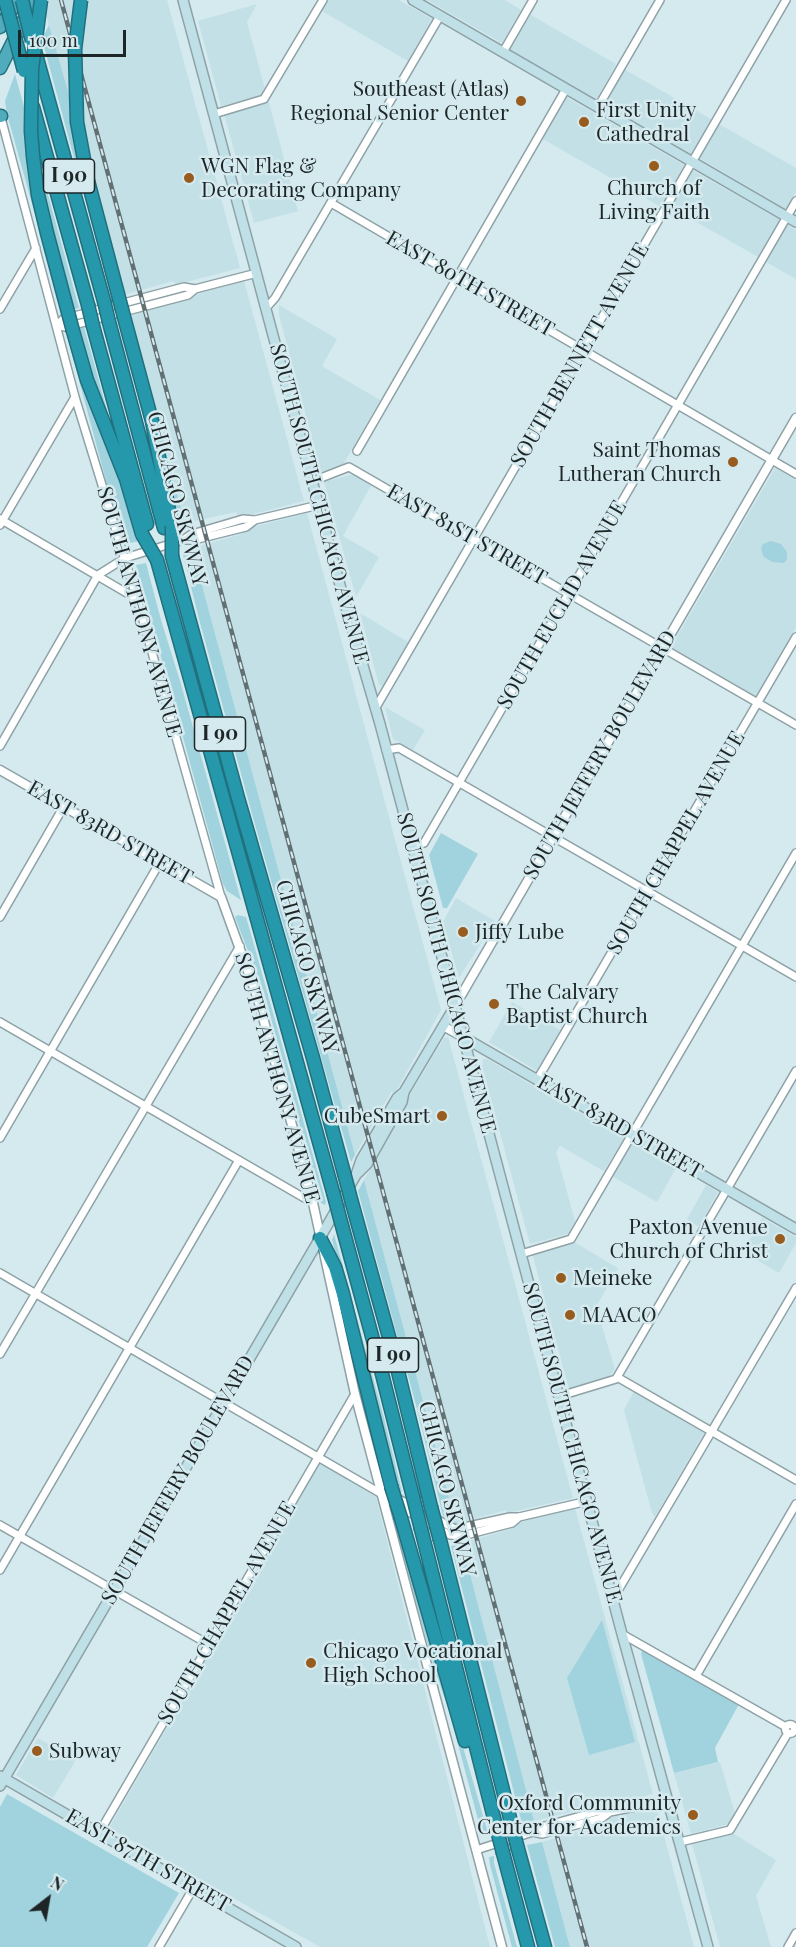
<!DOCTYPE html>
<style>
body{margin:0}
#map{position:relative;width:796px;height:1947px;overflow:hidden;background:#d5eaef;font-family:"Playfair Display",serif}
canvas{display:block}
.north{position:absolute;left:18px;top:1869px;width:60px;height:60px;-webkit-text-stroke:4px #d5eaef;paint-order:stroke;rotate:31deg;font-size:16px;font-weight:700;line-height:24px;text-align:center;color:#1d2527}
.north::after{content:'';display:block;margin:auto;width:21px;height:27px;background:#1d2527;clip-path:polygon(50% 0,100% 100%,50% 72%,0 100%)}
.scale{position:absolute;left:18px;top:30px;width:108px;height:27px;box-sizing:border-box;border:3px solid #1d2527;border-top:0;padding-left:8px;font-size:18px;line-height:21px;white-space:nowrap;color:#1d2527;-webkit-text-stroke:4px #d5eaef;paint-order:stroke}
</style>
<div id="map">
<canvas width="796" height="1947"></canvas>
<div class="north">N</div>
<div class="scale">100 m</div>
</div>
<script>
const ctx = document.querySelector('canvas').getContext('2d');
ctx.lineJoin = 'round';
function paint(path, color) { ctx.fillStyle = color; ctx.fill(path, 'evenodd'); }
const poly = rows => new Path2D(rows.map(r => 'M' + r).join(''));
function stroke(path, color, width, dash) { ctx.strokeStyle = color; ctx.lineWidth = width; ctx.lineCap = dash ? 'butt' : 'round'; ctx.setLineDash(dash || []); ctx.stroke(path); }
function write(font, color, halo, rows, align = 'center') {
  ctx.font = font + ' "Playfair Display",serif'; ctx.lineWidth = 5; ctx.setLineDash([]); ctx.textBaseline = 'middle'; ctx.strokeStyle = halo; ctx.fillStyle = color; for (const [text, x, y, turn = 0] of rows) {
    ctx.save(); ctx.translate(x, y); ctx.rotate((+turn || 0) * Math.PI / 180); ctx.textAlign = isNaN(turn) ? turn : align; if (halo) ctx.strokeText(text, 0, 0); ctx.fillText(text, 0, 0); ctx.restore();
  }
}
paint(poly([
 [45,0,167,0,240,268,175,285,174,281,123,295,43,3],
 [326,0,399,0,432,19,408,61,320,10],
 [427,0,505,0,521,10,502,43],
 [257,4,247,22,265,89,262,95,221,106,198,21],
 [529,14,616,64,596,100,509,49],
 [624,69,711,119,692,155,604,103],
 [566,97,684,165,661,207,543,139],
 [268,99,298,211,254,223,224,114,265,104],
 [719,124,796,168,796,192,786,209,699,158],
 [692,170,780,220,758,257,670,207],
 [787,225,796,230,796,279,766,262],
 [244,281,304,501,238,518,236,512,185,523,129,316,179,301,179,299],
 [279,305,337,339,322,366,380,400,343,465,321,472,279,315],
 [775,468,796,480,796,627,756,696,671,647],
 [354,474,372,484,343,536,379,557,356,597,324,482],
 [307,513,441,1010,394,1095,392,1091,355,1155,192,548,242,534,241,530],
 [360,613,408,642,384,685,382,686,379,685],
 [385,707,425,730,413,750,393,739],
 [456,898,495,921,459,978,443,922],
 [512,1002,560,1030,537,1071,489,1042],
 [448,1037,573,1498,507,1513,506,1510,456,1524,364,1180,400,1118,399,1113,444,1038],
 [483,1059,487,1059,624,1138,604,1171,560,1146,556,1152,575,1221,568,1234,530,1244,482,1066],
 [632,1142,676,1168,657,1202,612,1176],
 [706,1185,718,1192,699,1227,687,1219],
 [762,1218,796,1237,796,1243,779,1273,743,1252],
 [574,1242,618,1268,596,1307,615,1369,609,1378,569,1389,532,1253],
 [634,1391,704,1433,655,1517,652,1513,624,1410],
 [320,1463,376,1497,490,1947,320,1947,109,1828],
 [575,1508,653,1794,592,1810,591,1807,534,1821,462,1543,511,1529,511,1526,530,1519],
 [38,1738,76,1760,53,1798,16,1775],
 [720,1762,735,1813,729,1824,691,1834,674,1773],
 [656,1806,694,1947,570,1947,542,1842,596,1826,596,1822],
 [734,1834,776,1860,756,1896,771,1947,720,1947,692,1844]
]), '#c2e0e6');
paint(poly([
 [49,25,71,102,114,298,112,299,42,39],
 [15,74,79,308,62,312,7,114,5,101],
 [84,327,107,410,104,411,92,378,77,329],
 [68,332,80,378,81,378,119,474,140,541,130,543,115,514,67,336],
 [161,438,162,438,185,523,175,525],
 [771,541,781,544,787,552,787,559,784,563,772,562,763,556,761,548,763,544],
 [192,548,355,1155,351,1162,252,814,199,619,182,551],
 [146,563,161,620,181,684,241,900,227,891,223,884,136,565],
 [441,833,478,854,447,908,443,908,429,855],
 [238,915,246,917,249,927,326,1202,325,1205,321,1203,264,992,236,920,235,917],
 [364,1180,456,1524,443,1516,417,1409,358,1191],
 [334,1234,384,1418,402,1492,397,1489,332,1240],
 [395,1513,488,1833,484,1835,481,1831,450,1714,434,1667,392,1516,392,1514],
 [462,1543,534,1821,522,1824,451,1546],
 [602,1620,635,1742,589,1755,567,1678],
 [645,1650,739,1704,715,1748,718,1762,674,1773,641,1654,642,1651],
 [7,1794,179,1893,147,1947,0,1947,0,1807],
 [542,1842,570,1947,555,1947,527,1845],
 [494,1856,494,1863,517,1947,512,1947,490,1865,489,1857]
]), '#a1d3de');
const minor = poly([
 [503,52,533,0],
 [598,107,660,0],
 [0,114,75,397,137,599,221,897],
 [214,114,264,99,323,0],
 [331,203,796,474],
 [266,308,275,298,440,16],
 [0,309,36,248],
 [57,326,66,327,188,295,195,289,257,273],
 [57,326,63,319,184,287,195,289],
 [357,451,566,89],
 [313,481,349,467,796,725],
 [0,519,137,599],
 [0,525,75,397],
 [184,540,194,540,246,527,255,520],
 [375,709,786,0],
 [0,746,98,575,125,558,183,540,192,534,243,519,255,520,319,505],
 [386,750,399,748,796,977],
 [412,847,424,843,796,201],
 [0,917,64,806],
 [0,1022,313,1203],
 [537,1080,796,637],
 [0,1138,160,862],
 [521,1254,571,1239,796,853],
 [0,1273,380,1493,389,1501,450,1535,462,1536,512,1523,519,1517],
 [0,1354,240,946],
 [617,1377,796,1480],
 [560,1396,616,1379,796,1071],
 [395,1497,455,1529,510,1517,519,1517,588,1501],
 [0,1525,208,1644],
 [0,1570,239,1160],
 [613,1599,796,1288],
 [622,1634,786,1727],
 [696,1676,796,1504],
 '785.5 1729a4.5 4.5 0 1 1 9 0a4.5 4.5 0 1 1-9 0Z',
 [610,1812,669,1800],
 [99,1833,355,1394],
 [680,1842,730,1830,788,1733],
 [476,1850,533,1832,541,1827,599,1811,610,1812,602,1818,542,1834,533,1832],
 [159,1947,194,1887],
 [788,1947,796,1933]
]);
const tertiary = poly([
 [0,770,221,897,258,999,313,1203,355,1394,502,1947],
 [455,1006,796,418],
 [443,1026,463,1037]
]);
const secondary = poly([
 [183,0,347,611,380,724,622,1634,708,1947],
 [413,0,796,222],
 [463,1037,796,1229],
 [358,1173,367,1164,402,1102,404,1092],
 [0,1776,296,1947],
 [0,1786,320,1238,356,1175,361,1160,397,1098,404,1092,455,1006]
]);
const trunk = poly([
 [0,27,18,0],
 [0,68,34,0],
 [0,116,1,116]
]);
const motorway = poly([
 [35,51,104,301],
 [33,107,88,305],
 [124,317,152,421,172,526],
 [109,322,164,528],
 [93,326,147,524],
 [73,331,87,380,126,479,142,534],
 [172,556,238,798,313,1058,344,1173],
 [157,560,333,1192],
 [352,1203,394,1355,431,1507],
 [341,1222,379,1362,413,1497],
 [320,1238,335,1267,343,1294,391,1486],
 [401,1518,465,1741],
 [421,1529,497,1830],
 [440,1540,512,1826],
 [518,1849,545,1947],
 [503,1853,528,1947]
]);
stroke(minor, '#8ea2a6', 10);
stroke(tertiary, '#8ea2a6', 11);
stroke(secondary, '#8ea2a6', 12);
stroke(trunk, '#22707d', 15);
stroke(motorway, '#22707d', 15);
stroke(minor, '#fff', 7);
stroke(tertiary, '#fff', 8);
stroke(secondary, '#bee0e6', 9);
stroke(trunk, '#50acbc', 12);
stroke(motorway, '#2598ab', 12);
const rail = poly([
 [61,0,587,1947]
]);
stroke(rail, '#637073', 4.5);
stroke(rail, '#d5eaef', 2, [7]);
const motorwayBridge = poly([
 [5,0,24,71],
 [22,0,32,41],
 [41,0,32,69,31,131,33,156,38,195,47,233,73,331],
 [81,0,75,49,77,122,88,181,124,317],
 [104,301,109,322],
 [88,305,93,326],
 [142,534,157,560],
 [172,556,172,526],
 [344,1173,352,1203],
 [333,1192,341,1222],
 [391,1486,401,1518],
 [413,1497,421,1529],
 [431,1507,440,1540],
 [512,1826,518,1849],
 [497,1830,503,1853]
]);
stroke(motorwayBridge, '#22707d', 15, []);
stroke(motorwayBridge, '#2598ab', 12);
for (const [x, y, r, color] of [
 [521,101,6,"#985c1e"],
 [584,122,6,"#985c1e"],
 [654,166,6,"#985c1e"],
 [189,178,6,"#985c1e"],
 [733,462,6,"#985c1e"],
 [463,932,6,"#985c1e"],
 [494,1004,6,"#985c1e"],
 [442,1116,6,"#985c1e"],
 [780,1239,6,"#985c1e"],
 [561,1278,6,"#985c1e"],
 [570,1315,6,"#985c1e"],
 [311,1663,6,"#985c1e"],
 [37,1751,6,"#985c1e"],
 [693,1815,6,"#985c1e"]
]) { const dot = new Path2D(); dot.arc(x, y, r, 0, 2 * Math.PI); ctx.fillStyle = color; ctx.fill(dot); stroke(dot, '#d5eaef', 2); }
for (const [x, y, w] of [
 [69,176,51],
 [220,734,51],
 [393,1355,51]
]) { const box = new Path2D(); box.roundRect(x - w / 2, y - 17, w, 34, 4.5); ctx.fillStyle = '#d5eaef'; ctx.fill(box); stroke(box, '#1d2527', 1.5); }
write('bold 20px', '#1d2527', null, [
 ["I 90",69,176],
 ["I 90",220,734],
 ["I 90",393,1355]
]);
write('21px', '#1d2527', '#d5eaef', [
 ["Southeast (Atlas)",509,89,"right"],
 ["Regional Senior Center",509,113,"right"],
 ["First Unity",596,110],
 ["Cathedral",596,134],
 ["WGN Flag &",201,166],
 ["Decorating Company",201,190],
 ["Church of",654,188,"center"],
 ["Living Faith",654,212,"center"],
 ["Saint Thomas",721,450,"right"],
 ["Lutheran Church",721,474,"right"],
 ["Jiffy Lube",475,932],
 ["The Calvary",506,992],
 ["Baptist Church",506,1016],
 ["CubeSmart",430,1116,"right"],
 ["Paxton Avenue",768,1227,"right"],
 ["Church of Christ",768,1251,"right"],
 ["Meineke",573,1278],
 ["MAACO",582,1315],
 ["Chicago Vocational",323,1651],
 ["High School",323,1675],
 ["Subway",49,1751],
 ["Oxford Community",681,1803,"right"],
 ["Center for Academics",681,1827,"right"]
], 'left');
write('21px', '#1d2527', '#d5eaef', [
 ["EAST 80TH STREET",470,284,30],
 ["SOUTH BENNETT AVENUE",580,355,-60],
 ["CHICAGO SKYWAY",177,499,75],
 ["SOUTH SOUTH CHICAGO AVENUE",319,504,75],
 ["EAST 81ST STREET",467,535,30],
 ["SOUTH EUCLID AVENUE",562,605,-60],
 ["SOUTH ANTHONY AVENUE",139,612,74],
 ["SOUTH JEFFERY BOULEVARD",600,755,-60],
 ["EAST 83RD STREET",110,833,30],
 ["SOUTH CHAPPEL AVENUE",676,843,-60],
 ["CHICAGO SKYWAY",307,967,74],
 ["SOUTH SOUTH CHICAGO AVENUE",446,973,75],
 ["SOUTH ANTHONY AVENUE",277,1078,74],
 ["EAST 83RD STREET",620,1127,30],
 ["SOUTH SOUTH CHICAGO AVENUE",572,1443,75],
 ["SOUTH JEFFERY BOULEVARD",178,1480,-60],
 ["CHICAGO SKYWAY",447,1489,76],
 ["SOUTH CHAPPEL AVENUE",227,1613,-60],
 ["EAST 87TH STREET",148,1861,30]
]);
</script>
